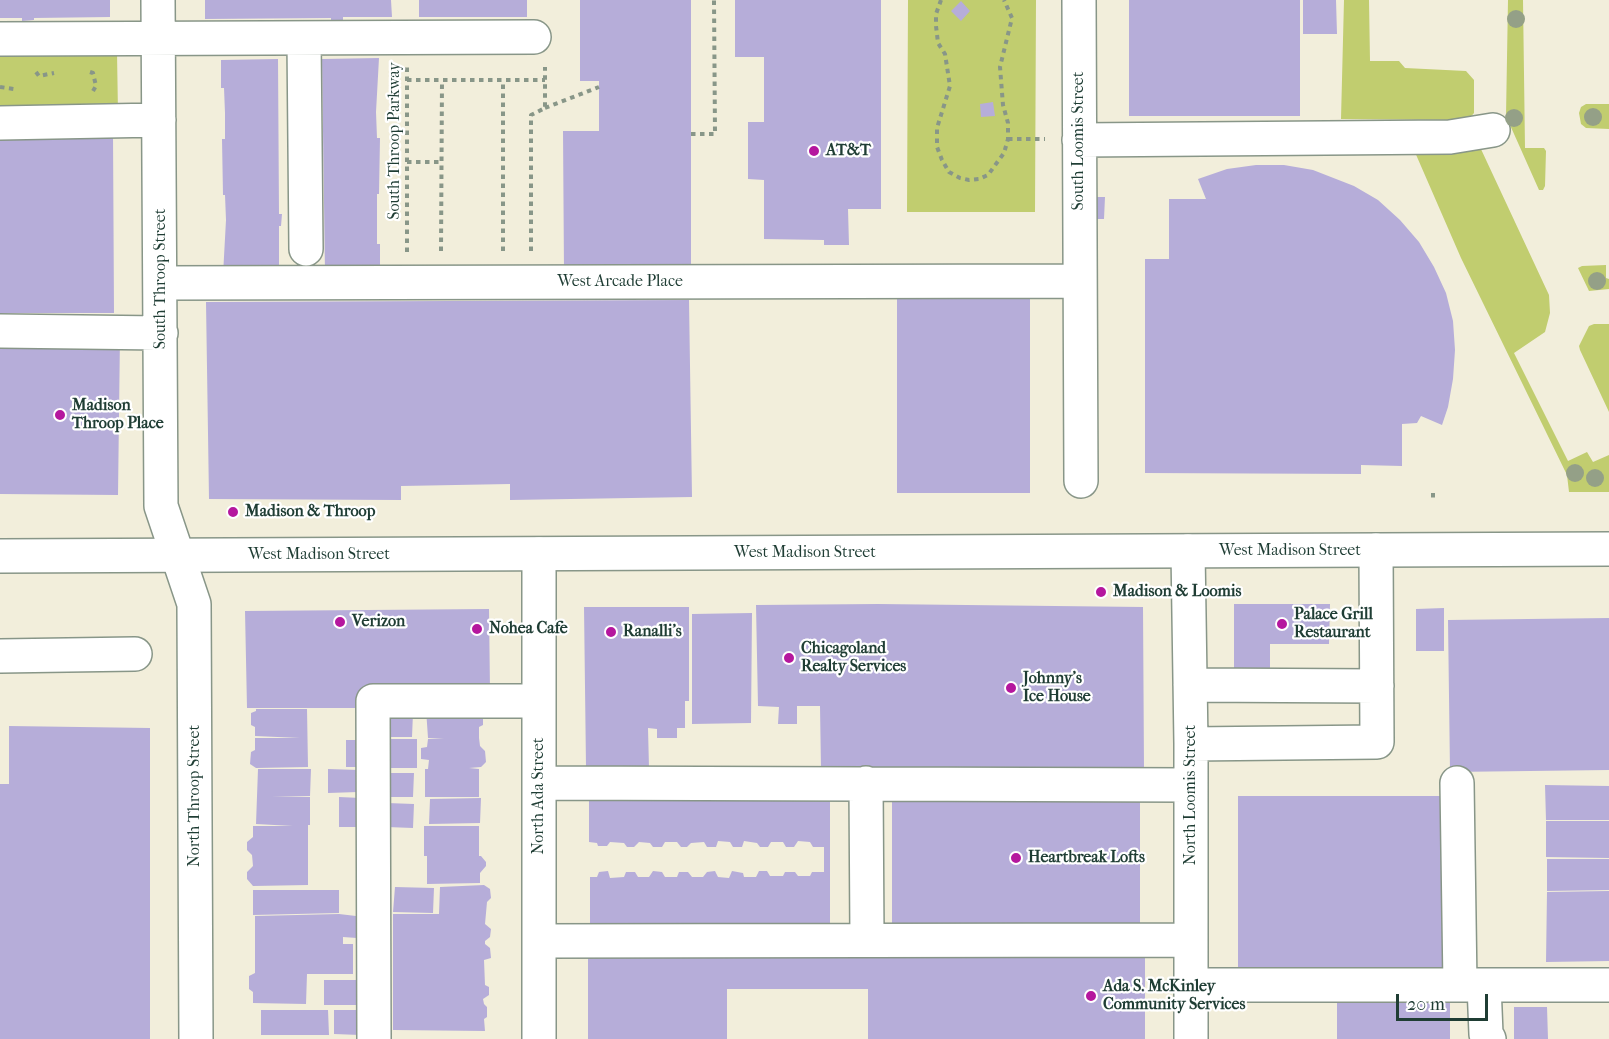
<!DOCTYPE html>
<style>
body{margin:0}
#map{position:relative;width:1609px;height:1039px;overflow:hidden;background:#f2eedb;font-family:"IM FELL French Canon",serif}
canvas{display:block}
.scale{position:absolute;left:1396px;top:994px;width:92px;height:27px;box-sizing:border-box;border:3px solid #1f3d34;border-top:0;padding-left:8px;font-size:18px;line-height:21px;white-space:nowrap;color:#1f3d34;-webkit-text-stroke:4px #fff;paint-order:stroke}
</style>
<div id="map">
<canvas width="1609" height="1039"></canvas>
<div class="scale">20 m</div>
</div>
<script>
const ctx = document.querySelector('canvas').getContext('2d');
ctx.lineJoin = 'round';
function paint(path, color) { ctx.fillStyle = color; ctx.fill(path, 'evenodd'); }
const poly = rows => new Path2D(rows.map(r => 'M' + r).join(''));
function stroke(path, color, width, dash) { ctx.strokeStyle = color; ctx.lineWidth = width; ctx.lineCap = dash ? 'butt' : 'round'; ctx.setLineDash(dash || []); ctx.stroke(path); }
function write(font, color, halo, rows, align = 'center') {
  ctx.font = font + ' "IM FELL French Canon",serif'; ctx.lineWidth = 4.5; ctx.setLineDash([]); ctx.textBaseline = 'middle'; ctx.strokeStyle = halo; ctx.fillStyle = color; for (const [text, x, y, turn = 0] of rows) {
    ctx.save(); ctx.translate(x, y); ctx.rotate((+turn || 0) * Math.PI / 180); ctx.textAlign = isNaN(turn) ? turn : align; if (halo) ctx.strokeText(text, 0, 0); ctx.fillText(text, 0, 0); ctx.restore();
  }
}
paint(poly([
 [908,0,1036,0,1035,212,907,212],
 [1344,0,1369,0,1370,61,1399,61,1405,68,1466,71,1474,80,1474,113,1468,120,1341,119],
 [1508,0,1523,0,1525,148,1544,148,1546,151,1545,186,1543,190,1539,190,1506,116],
 [117,52,118,114,0,108,0,53],
 [1586,104,1609,104,1609,129,1586,128,1581,124,1579,113,1581,107],
 [1480,147,1549,295,1550,313,1545,332,1514,353,1568,461,1587,452,1593,462,1609,455,1609,492,1569,492,1567,475,1461,258,1414,150],
 [1606,265,1606,278,1609,279,1609,289,1589,291,1578,268,1582,266],
 [1594,324,1609,324,1609,412,1580,350,1579,346,1589,326]
]), '#c1cd6f');
paint(poly([
 [0,0,110,0,110,17,34,18,34,20,22,21,22,18,0,18],
 [205,0,391,0,392,17,343,17,343,20,331,20,331,18,205,19],
 [419,0,527,0,527,17,419,17],
 [580,0,691,0,691,272,564,272,563,131,599,131,599,81,580,81],
 [735,0,881,0,881,209,848,209,849,245,824,245,824,240,764,239,764,180,748,179,748,122,764,122,764,57,735,57],
 [1129,0,1300,0,1300,116,1129,116],
 [1303,0,1336,0,1337,34,1303,34],
 [961,1,970,11,961,21,951,11],
 [379,58,376,112,377,138,380,138,379,194,377,194,377,244,380,244,380,273,325,273,322,59],
 [278,59,279,214,282,214,281,226,279,226,279,274,223,275,226,220,225,195,223,195,222,139,225,139,225,113,224,88,221,88,221,60],
 [993,102,995,116,981,117,980,104],
 [0,134,113,134,114,313,0,313],
 [1256,165,1284,165,1313,170,1354,186,1378,200,1400,220,1419,242,1434,267,1446,293,1453,321,1455,350,1453,379,1448,407,1442,425,1421,416,1417,423,1402,424,1402,466,1361,465,1361,474,1145,473,1145,259,1169,259,1169,199,1206,199,1198,179,1227,169],
 [1096,197,1105,197,1104,219,1095,219],
 [897,299,1030,299,1030,493,897,493],
 [689,300,692,497,510,500,510,484,401,486,401,500,209,499,206,302],
 [0,334,120,335,118,495,0,494],
 [878,604,1143,607,1144,769,821,769,820,706,797,706,797,724,778,724,779,707,758,706,756,605],
 [1234,604,1330,604,1329,644,1270,644,1270,672,1234,672],
 [584,607,689,607,689,701,685,701,685,728,677,728,677,738,657,738,657,729,648,728,649,768,586,767],
 [1444,608,1444,651,1416,651,1416,609],
 [489,609,490,691,362,708,247,708,245,611],
 [752,613,751,723,692,724,692,614],
 [1609,618,1609,770,1450,772,1448,620],
 [256,709,307,709,308,767,256,768,250,764,251,752,255,750,255,738,300,738,255,736,255,727,251,725,251,713,256,711],
 [426,709,483,712,483,725,479,727,479,738,480,746,485,751,486,762,481,767,469,768,479,769,479,797,425,797,425,769,428,769,429,760,421,759,421,748,427,747,428,739,444,739,428,738],
 [386,713,413,713,412,737,386,737],
 [9,726,150,728,150,1039,0,1039,0,784,9,784],
 [381,739,417,739,417,768,381,768],
 [346,740,360,740,360,767,346,767],
 [258,769,311,769,310,796,272,796,310,797,310,825,308,825,308,885,253,886,247,879,247,872,253,866,252,855,247,850,247,842,253,837,253,826,293,826,256,824],
 [328,769,359,770,358,792,328,793],
 [387,773,414,773,413,797,387,797],
 [1545,785,1609,786,1609,820,1546,820],
 [830,788,830,927,590,927,590,877,597,877,599,872,608,871,610,878,624,877,626,872,635,872,638,877,649,877,653,871,662,872,665,877,677,877,679,872,688,872,692,877,703,877,707,872,715,871,718,877,729,878,732,871,743,873,744,877,756,877,759,871,767,871,770,876,783,876,785,872,795,872,798,876,810,876,812,872,824,872,824,847,813,847,810,842,798,841,794,847,786,847,783,842,771,842,768,847,760,847,757,843,744,841,742,847,733,847,730,842,718,841,716,847,707,847,704,842,691,843,687,847,681,847,677,842,665,842,662,847,653,847,650,843,639,842,634,847,627,847,624,843,610,842,607,846,598,846,597,843,589,842,589,789],
 [1140,789,1140,925,892,926,892,790],
 [1238,796,1446,796,1446,967,1238,967],
 [339,797,361,798,361,827,339,827],
 [481,798,480,823,429,824,430,799],
 [387,803,414,804,413,828,387,827],
 [1546,821,1609,821,1609,858,1546,857],
 [424,826,479,826,479,856,451,856,481,856,486,862,486,866,480,873,480,883,427,884,427,856,424,856],
 [1547,859,1609,859,1609,890,1547,891],
 [484,885,490,889,491,898,487,902,485,924,491,929,490,937,485,941,485,944,490,948,491,958,484,960,485,985,489,987,489,995,483,999,484,1004,487,1007,487,1017,484,1019,485,1031,393,1030,393,914,439,914,440,887],
 [395,887,434,888,433,913,393,912],
 [253,890,339,890,339,913,253,915],
 [1609,891,1609,961,1546,962,1547,892],
 [339,914,356,916,357,938,343,937,343,944,353,944,353,974,307,974,306,1004,253,1003,253,992,249,989,249,976,255,973,255,916],
 [1145,952,1145,1039,868,1039,868,989,727,989,727,1039,588,1039,588,955],
 [324,980,359,980,359,1005,324,1005],
 [1337,1000,1450,1000,1450,1039,1337,1039],
 [1514,1007,1547,1007,1548,1039,1514,1039],
 [261,1010,328,1010,329,1035,261,1035],
 [334,1010,361,1010,360,1035,334,1034]
]), '#b6add9');
const minor = poly([
 [158,0,161,506,194,604,196,1039],
 [1079,0,1081,481],
 [0,39,534,37],
 [304,39,306,249],
 [0,123,159,120],
 [1079,140,1450,137,1493,130],
 [161,283,1079,281],
 [0,331,161,333],
 [1188,551,1191,744,1191,1039],
 [539,554,539,1039],
 [0,656,135,654],
 [1190,685,1377,686],
 [1191,744,1377,742,1376,550],
 [539,783,1191,785],
 [866,783,867,940],
 [1457,783,1460,985],
 [539,941,1191,940],
 [1191,985,1609,985],
 [1484,985,1486,1034,1489,1039],
 [374,1039,373,701,539,701]
]);
const major = poly([
 [0,556,1609,549]
]);
stroke(minor, '#889688', 36);
stroke(major, '#889688', 36);
stroke(poly([
 [941,0,936,14,936,26,938,43,945,54,950,86,937,128,937,147,942,160,949,172,960,178,969,180,979,179,988,175,1004,153,1008,139,1008,123,1003,105,1000,67,1012,18,1004,0],
 [36,72,39,76,54,73],
 [90,72,93,73,96,86,93,91],
 [407,80,545,80],
 [0,87,14,89],
 [545,108,599,87],
 [691,134,715,134,714,0],
 [1008,139,1045,139],
 [407,162,441,162],
 [441,251,442,81],
 [503,251,503,81],
 [531,251,531,115,545,108,545,67],
 [407,252,407,67],
 [1433,493,1433,500]
]), '#889688', 4, [4.5, 4.5]);
stroke(minor, '#fff', 33);
stroke(major, '#fff', 33);
ctx.fillStyle = '#94a087';
for (const [x, y] of [
 [1516,19],
 [1593,117],
 [1514,118],
 [1597,281],
 [1575,473],
 [1595,478]
]) { ctx.beginPath(); ctx.arc(x, y, 9, 0, 2 * Math.PI); ctx.fill(); }
for (const [x, y, r, color] of [
 [814,151,6,"#b5179e"],
 [60,415,6,"#b5179e"],
 [233,512,6,"#b5179e"],
 [1101,592,6,"#b5179e"],
 [340,622,6,"#b5179e"],
 [1282,624,6,"#b5179e"],
 [477,629,6,"#b5179e"],
 [611,632,6,"#b5179e"],
 [789,658,6,"#b5179e"],
 [1011,688,6,"#b5179e"],
 [1016,858,6,"#b5179e"],
 [1091,996,6,"#b5179e"]
]) { const dot = new Path2D(); dot.arc(x, y, r, 0, 2 * Math.PI); ctx.fillStyle = color; ctx.fill(dot); stroke(dot, '#fff', 2); }
write('16px', '#1f3d34', '#fff', [
 ["South Throop Parkway",395,141,-90],
 ["South Loomis Street",1079,141,-90],
 ["South Throop Street",161,279,-90],
 ["West Arcade Place",620,282],
 ["West Madison Street",1290,551],
 ["West Madison Street",805,553],
 ["West Madison Street",319,555],
 ["North Loomis Street",1191,795,-90],
 ["North Throop Street",195,796,-90],
 ["North Ada Street",539,796,-90]
]);
write('bold 16px', '#1f3d34', '#fff', [
 ["AT&T",826,151],
 ["Madison",72,406],
 ["Throop Place",72,424],
 ["Madison & Throop",245,512],
 ["Madison & Loomis",1113,592],
 ["Palace Grill",1294,615],
 ["Restaurant",1294,633],
 ["Verizon",352,622],
 ["Nohea Cafe",489,629],
 ["Ranalli's",623,632],
 ["Chicagoland",801,649],
 ["Realty Services",801,667],
 ["Johnny's",1023,679],
 ["Ice House",1023,697],
 ["Heartbreak Lofts",1028,858],
 ["Ada S. McKinley",1103,987],
 ["Community Services",1103,1005]
], 'left');
</script>
